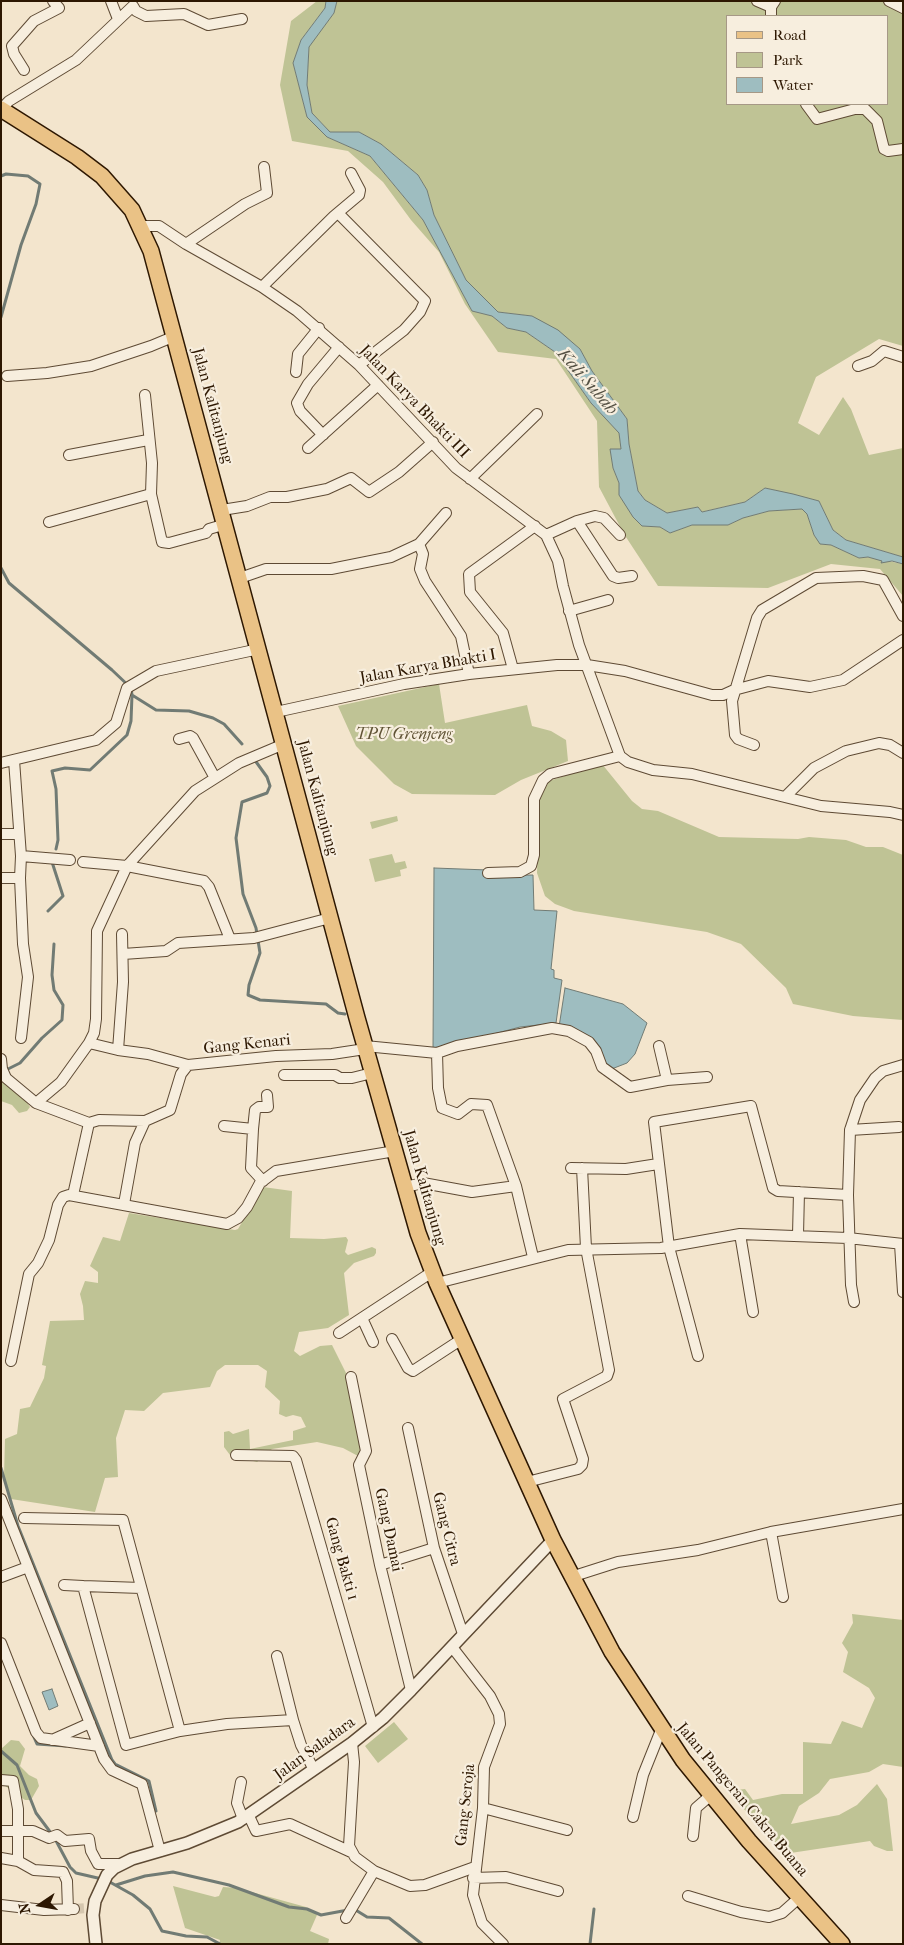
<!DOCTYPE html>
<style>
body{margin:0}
#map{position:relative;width:904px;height:1945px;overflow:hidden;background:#f3e5cd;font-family:"IM FELL French Canon",serif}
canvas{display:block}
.frame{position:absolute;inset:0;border:2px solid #2d1701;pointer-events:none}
.legend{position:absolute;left:726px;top:15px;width:162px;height:90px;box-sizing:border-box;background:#f7eede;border:1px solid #a69886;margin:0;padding:6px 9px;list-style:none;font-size:15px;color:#2d1701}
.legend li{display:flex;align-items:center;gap:10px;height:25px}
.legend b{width:25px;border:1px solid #a69886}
.north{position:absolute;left:15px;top:1880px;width:50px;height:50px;-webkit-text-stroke:4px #f7eede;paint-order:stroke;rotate:258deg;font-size:14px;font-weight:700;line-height:20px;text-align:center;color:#2d1701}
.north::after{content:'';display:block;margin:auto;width:18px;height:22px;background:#2d1701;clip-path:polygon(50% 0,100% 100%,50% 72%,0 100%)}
</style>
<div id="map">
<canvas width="904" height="1945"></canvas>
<div class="frame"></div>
<ul class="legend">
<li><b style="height:6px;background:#eac286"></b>Road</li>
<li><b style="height:14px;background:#bfc395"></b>Park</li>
<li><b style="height:14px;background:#9ebdc0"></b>Water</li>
</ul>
<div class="north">N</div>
</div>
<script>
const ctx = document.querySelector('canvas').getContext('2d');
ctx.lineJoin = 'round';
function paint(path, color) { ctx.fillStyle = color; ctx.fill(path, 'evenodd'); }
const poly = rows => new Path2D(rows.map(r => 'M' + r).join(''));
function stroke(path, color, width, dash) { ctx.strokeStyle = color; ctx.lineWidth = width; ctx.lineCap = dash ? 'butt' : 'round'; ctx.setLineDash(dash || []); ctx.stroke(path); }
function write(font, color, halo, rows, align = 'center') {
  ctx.font = font + ' "IM FELL French Canon",serif'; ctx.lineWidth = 4.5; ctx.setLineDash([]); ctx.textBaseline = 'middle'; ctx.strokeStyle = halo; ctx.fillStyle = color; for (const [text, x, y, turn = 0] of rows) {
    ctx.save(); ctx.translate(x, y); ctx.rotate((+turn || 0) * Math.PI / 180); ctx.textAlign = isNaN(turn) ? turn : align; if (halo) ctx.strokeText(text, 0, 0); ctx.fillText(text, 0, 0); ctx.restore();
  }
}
paint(poly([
 [317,1,326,1,325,8,301,40,293,63,307,117,327,137,370,156,423,220,472,311,492,316,507,328,526,332,555,352,591,403,619,432,621,449,611,449,613,468,619,483,619,495,642,526,660,527,670,533,692,525,728,525,743,518,769,511,802,509,807,514,814,535,821,544,831,545,859,558,868,557,903,564,903,596,880,569,831,564,768,588,658,586,624,534,599,487,597,421,556,359,498,352,465,304,439,252,411,220,383,182,348,151,292,141,280,85,291,21],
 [337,1,903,1,903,346,879,339,816,377,798,423,819,435,843,397,851,409,869,455,903,448,903,557,846,540,833,530,819,501,765,488,745,502,701,512,698,507,667,513,645,500,638,491,629,444,627,419,592,371,580,349,532,316,498,312,466,280,434,215,427,190,418,175,381,144,359,132,330,132,312,113,307,85,309,46,334,13],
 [728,16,888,16,888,104,728,104],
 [439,684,445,723,527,705,532,726,551,731,566,740,568,761,521,780,495,795,412,794,394,784,356,746,338,706],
 [602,764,632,801,642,809,658,811,719,837,798,839,809,837,846,840,866,847,883,847,903,855,903,1020,853,1016,793,1004,786,988,741,944,707,932,574,911,555,904,545,896,537,873,539,800,549,781],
 [397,816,398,821,372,829,370,822],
 [392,854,395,863,405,861,407,868,400,870,401,876,375,882,369,859],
 [1,1076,25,1100,30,1107,27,1111,19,1113,12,1105,1,1101],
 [263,1187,292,1191,290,1238,324,1239,346,1237,348,1240,345,1252,348,1255,372,1247,376,1249,376,1253,374,1256,354,1263,344,1273,349,1315,328,1328,299,1332,294,1351,300,1356,320,1346,332,1345,349,1379,362,1451,358,1456,343,1448,317,1442,272,1449,257,1462,230,1455,224,1447,224,1432,229,1431,233,1434,249,1429,250,1449,293,1440,293,1431,306,1427,301,1417,293,1415,286,1417,279,1414,280,1401,265,1387,267,1371,258,1365,225,1365,217,1371,210,1387,163,1393,144,1411,125,1410,116,1438,118,1477,105,1478,95,1512,11,1499,4,1476,5,1439,17,1434,20,1409,30,1407,44,1378,46,1366,42,1365,50,1321,84,1320,83,1306,80,1294,85,1281,98,1283,98,1272,90,1266,103,1237,120,1241,129,1213,235,1230,238,1229],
 [852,1614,903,1620,903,1767,883,1764,869,1772,830,1779,819,1793,799,1806,791,1824,839,1815,857,1805,877,1784,887,1799,893,1851,887,1851,874,1846,870,1841,784,1854,728,1791,745,1789,753,1800,782,1794,803,1794,803,1742,831,1744,842,1721,862,1728,875,1698,869,1688,843,1672,848,1652,842,1643,853,1623],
 [394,1722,408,1739,378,1763,365,1746],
 [11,1740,19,1741,25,1749,20,1766,29,1775,37,1779,39,1786,31,1800,25,1800,1,1783,1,1749],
 [173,1886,215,1897,219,1896,223,1887,237,1888,306,1907,317,1915,310,1931,329,1939,328,1944,219,1944,220,1940,185,1928]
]), '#bfc395');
const water = poly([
 [326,1,337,1,334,13,309,47,307,85,312,113,330,132,359,132,381,144,418,175,427,190,434,215,466,280,498,312,532,316,558,330,580,349,592,371,627,419,629,444,638,491,645,500,667,513,698,507,702,512,745,502,765,488,793,494,819,501,833,530,846,540,903,557,903,564,892,561,881,563,882,561,868,557,859,558,831,545,820,544,814,535,807,514,802,509,769,511,743,518,728,525,692,525,670,533,660,527,642,526,633,517,619,495,619,483,613,468,610,449,621,449,619,433,591,403,555,352,526,332,507,328,492,316,472,311,423,220,370,156,327,137,307,117,293,63,301,40,325,8,326,1],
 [434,868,488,870,489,876,533,875,534,910,557,911,551,969,554,970,554,978,562,980,556,1023,520,1027,433,1050,434,868],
 [565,988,623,1004,647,1023,635,1054,627,1063,609,1070,597,1049,559,1027,565,988],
 [52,1689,58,1706,49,1710,42,1692,52,1689]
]);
paint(water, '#9ebdc0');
stroke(water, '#717b74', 1);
stroke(poly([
 [1,176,6,174,28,176,40,184,36,204,21,245,1,317],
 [1,568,9,583,112,670,131,688,132,695,131,721,127,735,90,770,65,768,52,771,56,789,58,840,56,849],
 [132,695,156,710,189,711,213,718,224,724,242,744],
 [254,759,267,777,270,786,267,793,242,802,236,838,243,894,256,928,260,953,249,985,248,995,260,1000,326,1004,338,1013,345,1014],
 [48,911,63,896,52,862],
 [4,1071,20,1063,42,1038,62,1020,63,1005,54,990,52,975,54,944],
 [1,1468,18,1526,112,1760,115,1764,149,1781,156,1811],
 [33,1735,37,1744,66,1746],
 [1,1751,17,1765,36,1813,54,1837,70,1867,76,1873,102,1879],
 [108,1881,133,1895,150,1909,162,1931,186,1936,207,1937,220,1944],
 [116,1885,145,1876,173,1872,229,1885,289,1907,307,1909,321,1915,348,1910],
 [354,1909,367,1917,389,1918,422,1944],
 [590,1944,594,1909]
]), '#717b74', 3);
stroke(poly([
 [74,1909,87,1908]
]), '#d5c6ae', 10, [10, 5]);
const minor = poly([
 [111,1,118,19],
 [757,1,771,7],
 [889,1,903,8],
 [771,16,771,7,775,1],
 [24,70,14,54,12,46,34,21,59,8,53,1],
 [806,104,817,119,855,109,865,109,877,121,884,149,888,151,903,149],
 [1,109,9,101,76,60,133,6,136,11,146,16,184,14,208,25,242,19],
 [338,213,425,301,420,312,404,330,359,365],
 [141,226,159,226,186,244,262,287,297,311,359,365,456,468,546,535,558,561,563,586,579,645,620,756,628,762,653,770,692,774,821,806,890,812,903,815],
 [186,244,245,204,267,193,264,167],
 [262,287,334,216,359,195,360,190,351,173],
 [858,366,872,361,884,351,903,357],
 [296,372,298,354,319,328],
 [7,376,47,373,91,366,151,346,175,336],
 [145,395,152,463,151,494,162,542,169,543,206,533,209,529,226,524],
 [323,435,300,411,297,403,308,384,339,347],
 [308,448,378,385],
 [69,455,148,440],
 [470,479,537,414],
 [222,510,247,506,270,497,287,497,327,489,351,478,369,492,399,472,433,442],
 [577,521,613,576,618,578,632,576],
 [49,522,151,494],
 [546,535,577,521,595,516,604,518,620,535],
 [419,544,423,554,420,569,425,581,461,636,469,674],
 [240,578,266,569,331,569,391,557,419,544,446,513],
 [569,611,608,600],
 [513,669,503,633,470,592,469,574,535,526],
 [276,712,404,684,469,674,557,665,587,665,625,671,712,695,723,695,734,690,768,681,810,687,843,680,903,640],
 [179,739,190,736,193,738,215,778],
 [754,745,738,739,735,735,732,701,757,618,762,610,816,578,863,576,883,580,903,616],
 [14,760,21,856,20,878,23,944,28,977,21,1038],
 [1,763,96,740,116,723,127,688,156,671,259,649],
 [785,797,814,768,846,751,879,743,890,745,903,753],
 [1,834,19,834],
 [21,856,70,860],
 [83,862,127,866,204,881,209,887,230,939],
 [488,873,520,872,531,866,534,855,534,799,543,780,550,774,620,756],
 [1,878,20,878],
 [123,954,166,951,178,943,254,938,330,918],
 [89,1043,94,1033,96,1019,97,931,127,866,195,791,239,763,284,744],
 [365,1046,437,1053,438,1088,442,1108,458,1114,471,1104,487,1105,516,1186,533,1257],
 [659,1046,667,1080],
 [118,1050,148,1054,188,1065],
 [437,1053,457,1046,552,1028,569,1031,589,1042,596,1051,602,1067,630,1087,667,1080,707,1077],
 [1,1059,2,1069,6,1078,36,1103,61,1082,89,1043,118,1050,123,982,122,934],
 [284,1075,335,1075,340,1078,352,1078,372,1073],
 [36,1103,89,1123],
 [224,1126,253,1129,251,1168,263,1181],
 [253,1129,255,1110,259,1107,268,1107,267,1095],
 [850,1130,860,1100,875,1078,883,1071,903,1065],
 [571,1168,626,1169,658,1164],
 [405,1187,423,1183,472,1192,516,1186],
 [73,1195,89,1123,99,1120,145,1121,170,1110,181,1074,188,1065,276,1056,332,1054,365,1049],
 [848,1195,851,1285,854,1302],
 [124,1204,135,1143,145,1121],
 [740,1234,753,1312],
 [798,1235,799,1192],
 [900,1244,903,1292],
 [437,1283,568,1250,661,1248,740,1234,848,1238,903,1244],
 [362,1318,373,1342],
 [339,1333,432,1272],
 [392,1339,408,1368,413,1371,462,1339],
 [698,1356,669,1247,654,1122,751,1106,773,1188,778,1191,848,1195,850,1130,899,1127],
 [11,1361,29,1274,38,1263,49,1240,58,1205,63,1197,69,1195,227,1224,238,1218,247,1207,260,1183,276,1171,395,1151],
 [351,1377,366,1451,359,1465,380,1565,411,1690],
 [408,1428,434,1548,463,1634],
 [236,1455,293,1456,296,1460,373,1727],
 [527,1482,578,1469,582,1465,583,1459,563,1399,607,1376,609,1370,586,1248,582,1168],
 [1,1499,104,1759,112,1770,142,1784,160,1851],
 [24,1518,123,1520,180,1731,126,1745,83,1586,141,1588],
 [771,1532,783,1597],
 [380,1565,434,1548],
 [1,1577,28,1567],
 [571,1577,618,1562,698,1550,771,1532,903,1509],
 [64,1585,83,1586],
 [1,1643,36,1732,41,1738,99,1746],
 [452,1647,490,1696,499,1714,500,1724,484,1767,483,1808,473,1895,482,1923,503,1944],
 [277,1656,293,1720],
 [180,1731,227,1724,293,1720,301,1745,313,1768],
 [52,1740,90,1723],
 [352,1743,354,1762,349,1846,355,1857,374,1871,410,1886,425,1885,475,1867],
 [1,1780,13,1781,18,1809,18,1861],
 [241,1782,237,1803,243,1819],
 [483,1808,567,1830],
 [249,1816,256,1831,290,1824,351,1852],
 [633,1817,643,1775,661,1730],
 [1,1831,33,1831,49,1838,57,1835,65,1841,89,1839,91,1851,98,1864,118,1864],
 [693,1836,696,1808,711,1795],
 [1,1858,18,1861,34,1870,63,1872,67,1881,68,1910],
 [473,1878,506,1877,558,1891],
 [688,1896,741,1912,769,1917,782,1913,800,1897],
 [1,1905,44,1910,74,1909],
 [346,1918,374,1871]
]);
const tertiary = poly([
 [96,1944,93,1915,95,1901,107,1875,114,1868,132,1859,187,1843,238,1822,352,1743,383,1718,411,1690,553,1540]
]);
const primary = poly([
 [1,109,77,157,102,176,132,210,151,251,357,1018,418,1233,437,1283,553,1540,612,1652,683,1760,749,1841,842,1944]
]);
stroke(minor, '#5e4a34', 12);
stroke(tertiary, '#5e4a34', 14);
stroke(primary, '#2d1701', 18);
stroke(minor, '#f7eede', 10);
stroke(tertiary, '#f7eede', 11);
stroke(primary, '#eac286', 15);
write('16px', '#2d1701', '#f7eede', [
 ["Jalan Karya Bhakti III",414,402,46],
 ["Jalan Kalitanjung",212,406,75],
 ["Jalan Karya Bhakti I",428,667,-10],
 ["Jalan Kalitanjung",317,798,75],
 ["Gang Kenari",247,1045,-6],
 ["Jalan Kalitanjung",424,1188,74],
 ["Gang Citra",446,1529,76],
 ["Gang Damai",388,1530,78],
 ["Gang Bakti 1",341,1559,74],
 ["Jalan Saladara",315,1749,-36],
 ["Jalan Pangeran Cakra Buana",742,1800,50],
 ["Gang Seroja",466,1805,-84]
]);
write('italic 16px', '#605335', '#f7eede', [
 ["TPU Grenjeng",404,735]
]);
write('italic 18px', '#555144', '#f7eede', [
 ["Kali Subah",587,382,49]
]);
</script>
